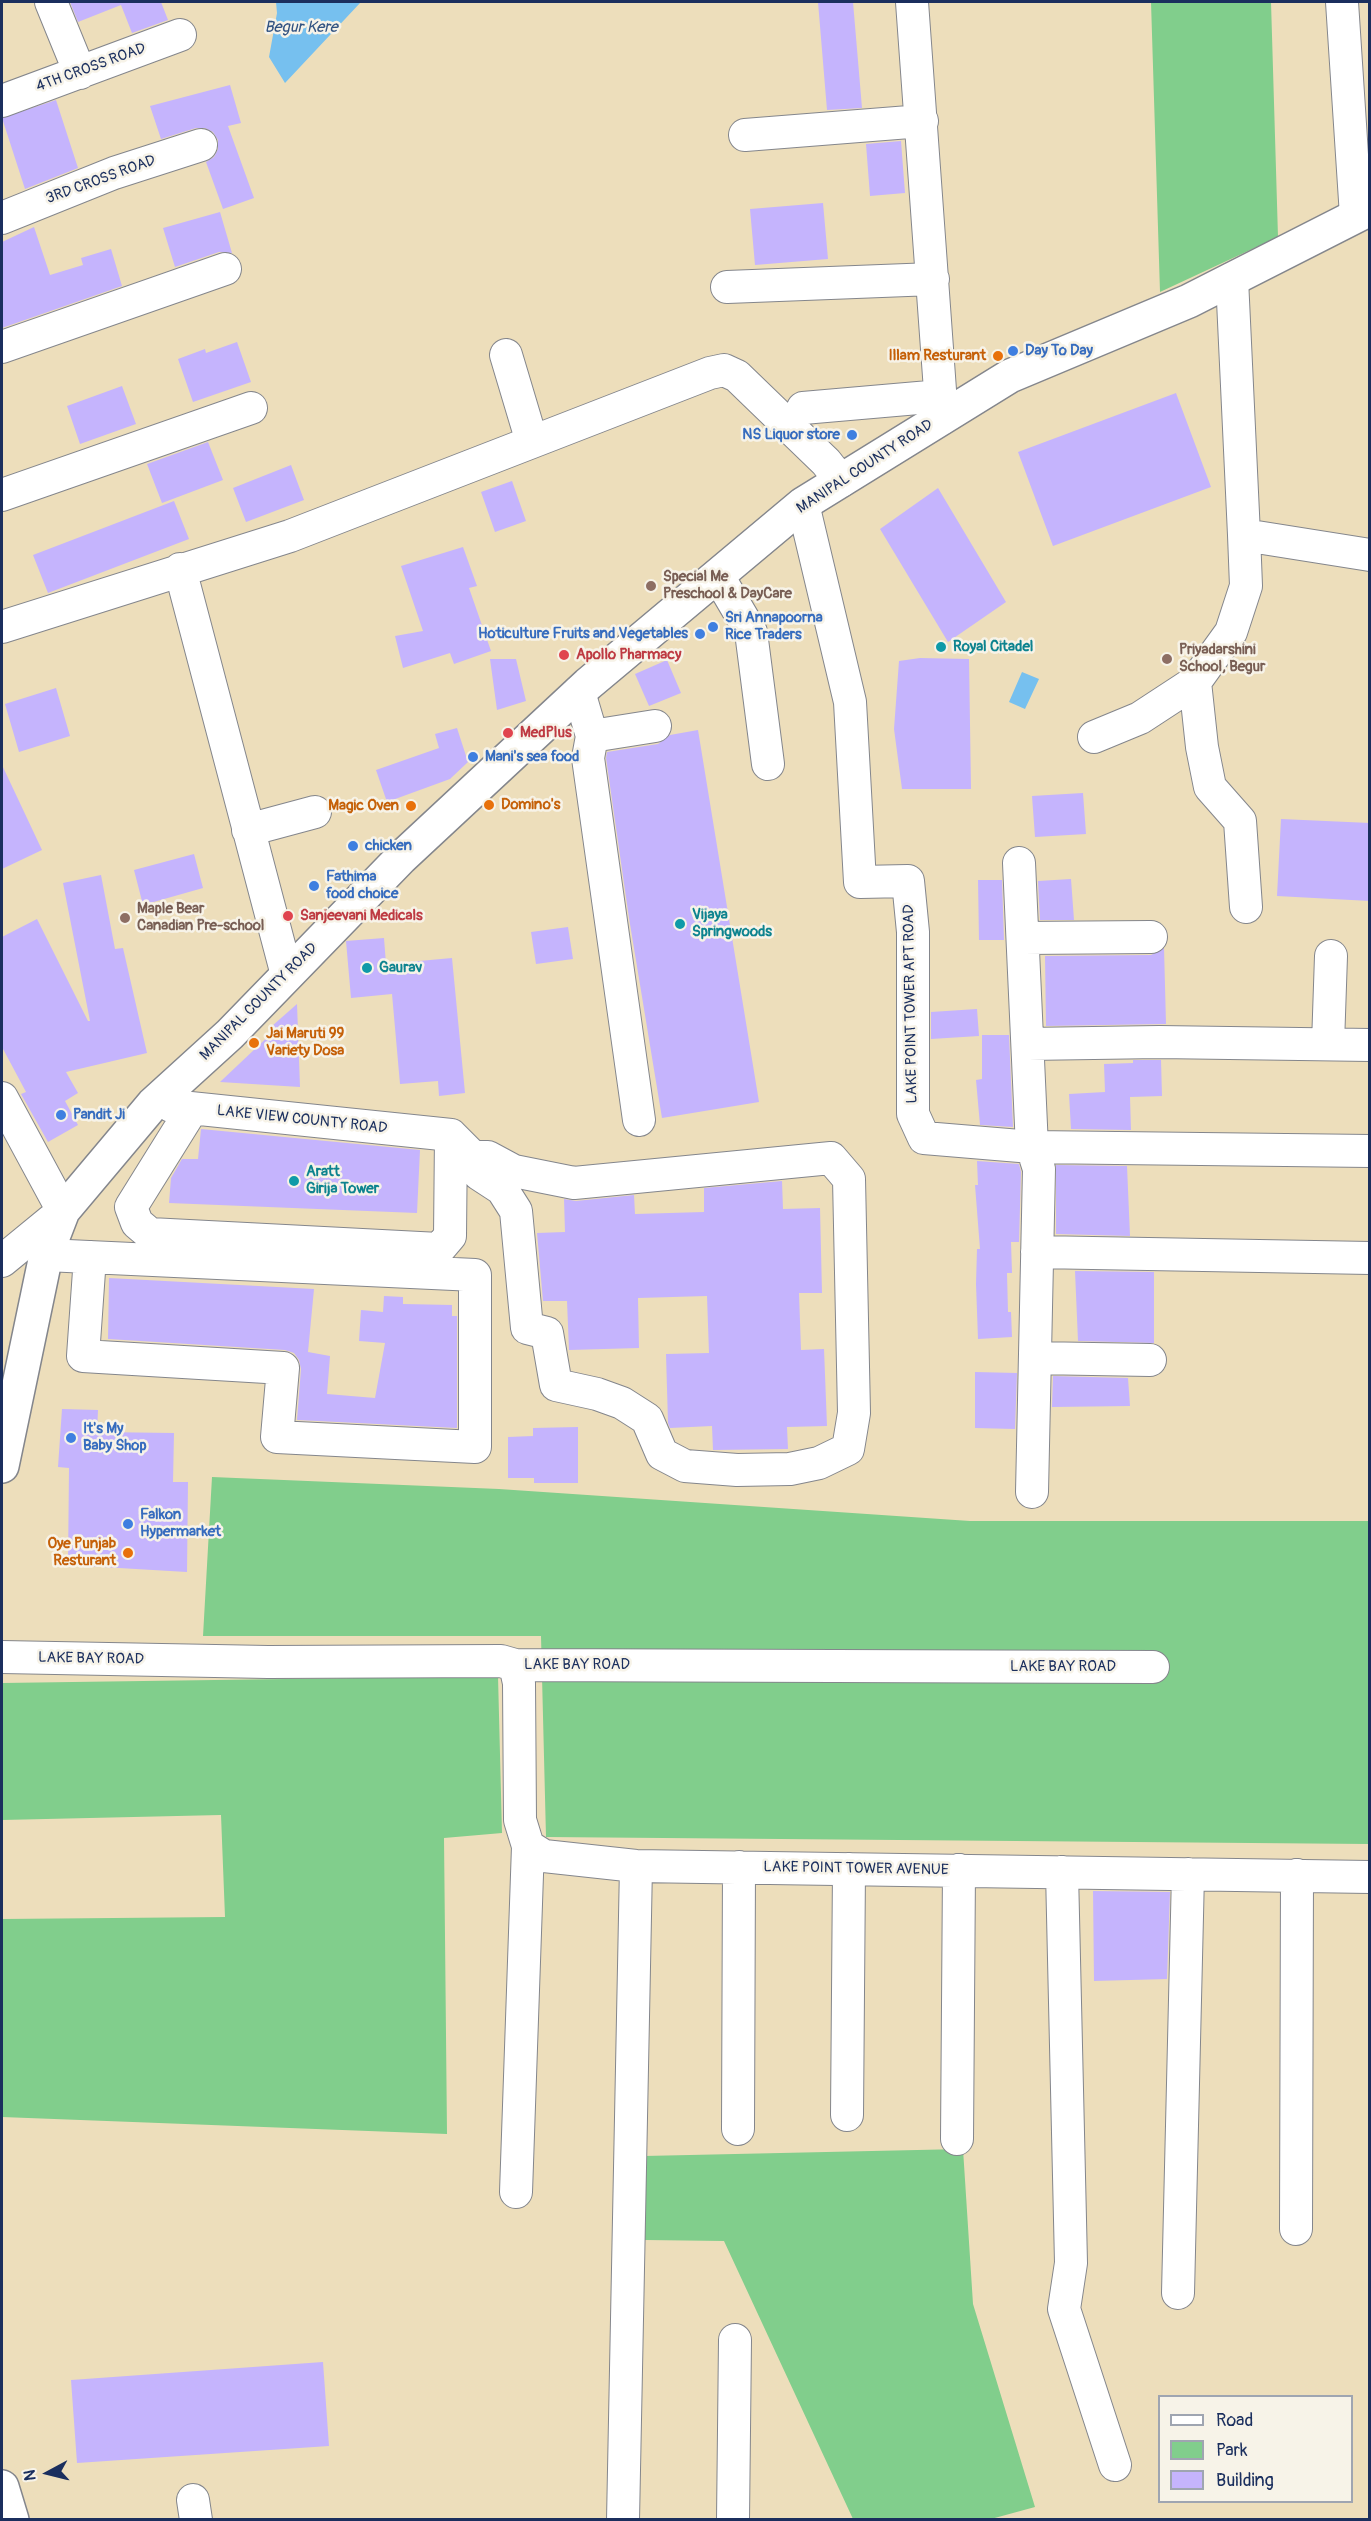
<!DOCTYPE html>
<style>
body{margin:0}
#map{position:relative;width:1371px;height:2521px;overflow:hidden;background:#eddebb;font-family:Pangolin,sans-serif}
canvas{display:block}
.frame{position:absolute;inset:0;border:3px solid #1b2f5e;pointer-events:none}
.legend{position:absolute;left:1158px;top:2395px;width:195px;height:108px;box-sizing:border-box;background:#f7f3e8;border:2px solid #9fa5b1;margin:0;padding:8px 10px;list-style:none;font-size:18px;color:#1b2f5e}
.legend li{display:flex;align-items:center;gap:12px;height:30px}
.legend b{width:30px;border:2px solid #9fa5b1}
.north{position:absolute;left:18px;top:2443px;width:60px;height:60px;-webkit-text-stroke:4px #f7f3e8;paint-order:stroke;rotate:263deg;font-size:16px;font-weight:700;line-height:24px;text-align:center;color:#1b2f5e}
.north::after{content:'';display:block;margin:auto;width:21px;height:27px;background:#1b2f5e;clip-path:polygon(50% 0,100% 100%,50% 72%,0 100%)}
</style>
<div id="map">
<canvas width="1371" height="2521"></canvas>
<div class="frame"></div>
<ul class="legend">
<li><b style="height:8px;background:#fff"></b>Road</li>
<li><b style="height:16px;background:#81ce8c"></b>Park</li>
<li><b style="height:16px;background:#c5b4fd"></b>Building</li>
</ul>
<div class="north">N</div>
</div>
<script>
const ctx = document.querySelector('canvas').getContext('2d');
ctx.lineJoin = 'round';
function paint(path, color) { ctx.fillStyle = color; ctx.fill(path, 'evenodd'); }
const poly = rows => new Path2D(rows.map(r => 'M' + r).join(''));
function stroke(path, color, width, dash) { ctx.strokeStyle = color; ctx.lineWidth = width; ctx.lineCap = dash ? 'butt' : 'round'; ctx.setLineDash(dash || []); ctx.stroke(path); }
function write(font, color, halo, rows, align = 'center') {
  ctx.font = font + ' Pangolin,sans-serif'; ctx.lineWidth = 5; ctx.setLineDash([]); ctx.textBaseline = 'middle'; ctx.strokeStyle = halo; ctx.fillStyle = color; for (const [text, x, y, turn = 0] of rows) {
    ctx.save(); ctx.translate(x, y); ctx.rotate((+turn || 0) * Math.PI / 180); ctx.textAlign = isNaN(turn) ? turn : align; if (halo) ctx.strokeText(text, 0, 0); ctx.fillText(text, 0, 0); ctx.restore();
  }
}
paint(poly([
 [1151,2,1271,2,1278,237,1160,292],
 [212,1477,499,1489,970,1521,1369,1521,1369,1844,546,1837,541,1636,203,1636],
 [498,1676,502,1833,444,1838,447,2134,2,2117,2,1919,225,1917,221,1815,2,1820,2,1683],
 [963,2149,973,2304,1035,2507,991,2519,853,2519,724,2241,645,2240,644,2156]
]), '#81ce8c');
paint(poly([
 [276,2,361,2,285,83,269,57,277,13],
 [1022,672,1039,679,1025,709,1009,702]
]), '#76c0ef');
paint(poly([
 [70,2,161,2,168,20,132,33,121,5,78,22],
 [818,2,853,2,862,108,827,110],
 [230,85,241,123,228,126,254,198,223,209,206,162,214,157,218,149,218,140,213,132,205,128,196,128,161,139,150,106],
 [56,100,78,168,25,189,2,118],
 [901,141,905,193,870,196,866,144],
 [823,203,828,259,755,265,750,209],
 [220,212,232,253,219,252,175,267,163,228],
 [34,227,50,275,83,265,81,258,111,249,122,286,2,328,2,242],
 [237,342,251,382,193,402,178,359,205,349,206,353],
 [122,386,136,424,80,444,67,406],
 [1176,393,1211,487,1053,546,1018,452],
 [208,442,223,480,162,503,147,464],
 [291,465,304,500,246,522,233,488],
 [512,481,526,521,495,532,481,492],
 [938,488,1006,602,948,642,880,529],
 [174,501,189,539,48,593,33,555],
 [463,547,477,586,469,588,491,651,454,664,450,653,403,668,395,636,423,631,401,566],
 [920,658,969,659,971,789,902,789,894,729,899,661],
 [490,659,516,659,526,701,497,710],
 [667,660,681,693,649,706,635,674],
 [56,688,70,736,19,752,5,704],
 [457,728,468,762,450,779,387,802,376,770,439,748,435,734],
 [698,730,759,1102,662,1118,629,918,606,758,607,752,658,744,670,735],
 [2,765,42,850,2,869],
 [1083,793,1086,834,1035,837,1032,796],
 [1281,819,1370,823,1370,901,1277,896],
 [194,854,203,888,143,905,134,870],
 [101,875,115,949,123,948,147,1053,66,1072,78,1093,65,1101,78,1125,48,1142,21,1094,26,1092,2,1047,2,937,37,919,88,1021,90,1021,63,883],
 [1071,879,1074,920,1040,920,1038,881],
 [978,880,1002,880,1004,940,979,940],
 [568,927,573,959,536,964,531,932],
 [384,938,386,964,452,958,465,1093,439,1096,438,1081,400,1084,392,994,351,998,346,941],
 [1164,948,1166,1024,1046,1026,1045,956,1151,955],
 [297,1004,300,1087,220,1082,275,1030,272,1026],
 [977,1009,979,1036,931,1039,931,1012],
 [982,1035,1009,1035,1013,1127,980,1125,976,1080,982,1079],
 [1133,1060,1161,1060,1162,1096,1130,1097,1131,1130,1071,1129,1069,1094,1105,1092,1104,1064,1133,1063],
 [201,1129,420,1150,417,1213,169,1203,171,1178,182,1159,198,1159],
 [977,1161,1019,1164,1021,1172,1019,1242,1011,1242,1012,1273,1007,1273,1008,1312,1011,1312,1012,1337,978,1339,976,1284,977,1249,980,1249,975,1185,978,1185],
 [1056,1165,1127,1166,1130,1236,1056,1234],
 [782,1181,783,1209,820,1208,822,1293,799,1293,801,1350,824,1349,827,1426,787,1427,788,1449,713,1450,712,1426,670,1428,668,1423,666,1354,709,1353,707,1296,638,1298,639,1348,569,1350,567,1301,543,1301,537,1233,565,1232,564,1199,576,1201,634,1195,635,1214,704,1212,704,1188],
 [1075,1271,1154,1272,1154,1343,1078,1341],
 [109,1278,314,1289,308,1352,330,1356,327,1394,375,1398,385,1343,359,1341,361,1310,383,1312,384,1296,403,1297,403,1304,452,1305,452,1316,457,1316,457,1428,297,1420,301,1369,299,1360,294,1353,285,1350,108,1339],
 [975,1372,1017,1373,1015,1429,975,1428],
 [1053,1376,1128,1378,1130,1406,1052,1407],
 [62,1409,98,1410,97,1432,174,1433,173,1482,188,1482,187,1572,68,1565,69,1468,58,1467],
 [578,1427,578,1483,534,1483,534,1478,508,1478,508,1437,533,1436,533,1428],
 [1093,1891,1170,1892,1167,1979,1094,1981],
 [323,2362,329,2446,77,2463,71,2380]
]), '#c5b4fd');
const minor = poly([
 [51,2,80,73],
 [912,2,942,418],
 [1342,2,1356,216],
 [2,101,180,35],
 [745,135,922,121],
 [2,218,114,173,201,145],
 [1232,279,1244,535,1370,555],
 [727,287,933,279],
 [2,347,225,269],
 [506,355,532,442],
 [803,408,941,396],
 [2,495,251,408],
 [803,504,850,702,860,882,908,881,913,932,913,1114,924,1138,1032,1147,1370,1151],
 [180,569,287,975],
 [718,576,751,632,768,764],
 [2,627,290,536,710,373,724,370,737,376,826,462,841,481],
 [1195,682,1202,747,1210,787,1240,821,1246,907],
 [579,692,592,736,588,758,639,1120],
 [592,736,655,726],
 [1094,737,1140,718,1195,682,1231,632,1246,586,1244,535],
 [248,830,315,812],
 [1019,863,1032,1147,1039,1169,1032,1492],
 [1023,938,1151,937],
 [1028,1044,1159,1042,1370,1045],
 [1328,1044,1331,956],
 [2,1098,63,1211,2,1261],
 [171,1106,451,1135],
 [192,1109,131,1207,137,1223,150,1234,439,1249,450,1236,451,1135],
 [451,1135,473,1157,479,1174,502,1189,516,1211,527,1328,547,1333,556,1385,597,1394,622,1403,647,1419,662,1454,685,1466,737,1470,790,1469,819,1463,848,1449,854,1413,849,1179,831,1158,574,1183,514,1171,488,1157,473,1157],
 [1037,1252,1370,1258],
 [46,1255,475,1275,475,1447,277,1437,283,1368,83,1356,90,1257],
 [1035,1358,1150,1360],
 [2,1657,268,1662,501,1661,515,1665,1153,1667],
 [515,1665,519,1683,520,1820,528,1846,544,1856,636,1866,1370,1877],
 [1062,1872,1071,2263,1064,2309,1115,2465],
 [847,2115,849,1869],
 [738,2129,739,1867],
 [957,2139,959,1870],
 [516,2192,528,1846],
 [1296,2229,1297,1875],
 [1178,2293,1188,1874],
 [193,2500,196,2520],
 [623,2520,636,1866],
 [733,2520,735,2340]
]);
const major = poly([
 [2,1466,46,1255,63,1211,153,1104,230,1034,401,858,588,684,803,504,1010,376,1189,301,1370,209],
 [2,2487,12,2520]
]);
stroke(minor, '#84868c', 34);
stroke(major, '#84868c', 36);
stroke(minor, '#fff', 32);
stroke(major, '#fff', 33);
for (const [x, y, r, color] of [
 [1013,351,6,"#3f7fe0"],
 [998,356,6,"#e8710a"],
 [852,435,6,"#3f7fe0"],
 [651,586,6,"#8d6e63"],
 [713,627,6,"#3f7fe0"],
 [700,634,6,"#3f7fe0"],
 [941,647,6,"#0f9aa8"],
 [564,655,6,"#e0444e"],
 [1167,659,6,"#8d6e63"],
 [508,733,6,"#e0444e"],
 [473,757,6,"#3f7fe0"],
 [489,805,6,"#e8710a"],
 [411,806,6,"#e8710a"],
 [353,846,6,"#3f7fe0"],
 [314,886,6,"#3f7fe0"],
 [288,916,6,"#e0444e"],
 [125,918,6,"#8d6e63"],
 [680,924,6,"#0f9aa8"],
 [367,968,6,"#0f9aa8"],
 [254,1043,6,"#e8710a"],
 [61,1115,6,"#3f7fe0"],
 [294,1181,6,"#0f9aa8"],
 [71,1438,6,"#3f7fe0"],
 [128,1524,6,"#3f7fe0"],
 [128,1553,6,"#e8710a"]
]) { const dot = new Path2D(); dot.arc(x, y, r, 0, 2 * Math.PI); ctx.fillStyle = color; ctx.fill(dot); stroke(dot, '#f7f3e8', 2); }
write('15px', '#1b2f5e', '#f7f3e8', [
 ["4TH CROSS ROAD",91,68,-20],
 ["3RD CROSS ROAD",101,180,-20],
 ["MANIPAL COUNTY ROAD",865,467,-33],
 ["MANIPAL COUNTY ROAD",259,1002,-45],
 ["LAKE POINT TOWER APT ROAD",911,1004,-91],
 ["LAKE VIEW COUNTY ROAD",302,1120,6],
 ["LAKE BAY ROAD",91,1659,1],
 ["LAKE BAY ROAD",577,1665],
 ["LAKE BAY ROAD",1063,1667],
 ["LAKE POINT TOWER AVENUE",856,1869,1]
]);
write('bold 15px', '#366cbe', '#f7f3e8', [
 ["Day To Day",1025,351],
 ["NS Liquor store",840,435,"right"],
 ["Sri Annapoorna",725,618],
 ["Rice Traders",725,635],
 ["Hoticulture Fruits and Vegetables",688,634,"right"],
 ["Mani's sea food",485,757],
 ["chicken",365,846],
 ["Fathima",326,877],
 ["food choice",326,894],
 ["Pandit Ji",73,1115],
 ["It's My",83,1429],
 ["Baby Shop",83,1446],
 ["Falkon",140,1515],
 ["Hypermarket",140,1532]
], 'left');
write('bold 15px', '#c56008', '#f7f3e8', [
 ["Illam Resturant",986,356],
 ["Domino's",501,805,"left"],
 ["Magic Oven",399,806],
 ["Jai Maruti 99",266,1034,"left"],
 ["Variety Dosa",266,1051,"left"],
 ["Oye Punjab",116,1544],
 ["Resturant",116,1561]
], 'right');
write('bold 15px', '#785e54', '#f7f3e8', [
 ["Special Me",663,577],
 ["Preschool & DayCare",663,594],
 ["Priyadarshini",1179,650],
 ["School, Begur",1179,667],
 ["Maple Bear",137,909],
 ["Canadian Pre-school",137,926]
], 'left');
write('bold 15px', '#0d838f', '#f7f3e8', [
 ["Royal Citadel",953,647],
 ["Vijaya",692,915],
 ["Springwoods",692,932],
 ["Gaurav",379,968],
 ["Aratt",306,1172],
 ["Girija Tower",306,1189]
], 'left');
write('bold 15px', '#be3a42', '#f7f3e8', [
 ["Apollo Pharmacy",576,655],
 ["MedPlus",520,733],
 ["Sanjeevani Medicals",300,916]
], 'left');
write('italic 16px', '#325382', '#f7f3e8', [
 ["Begur Kere",301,28]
]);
</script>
